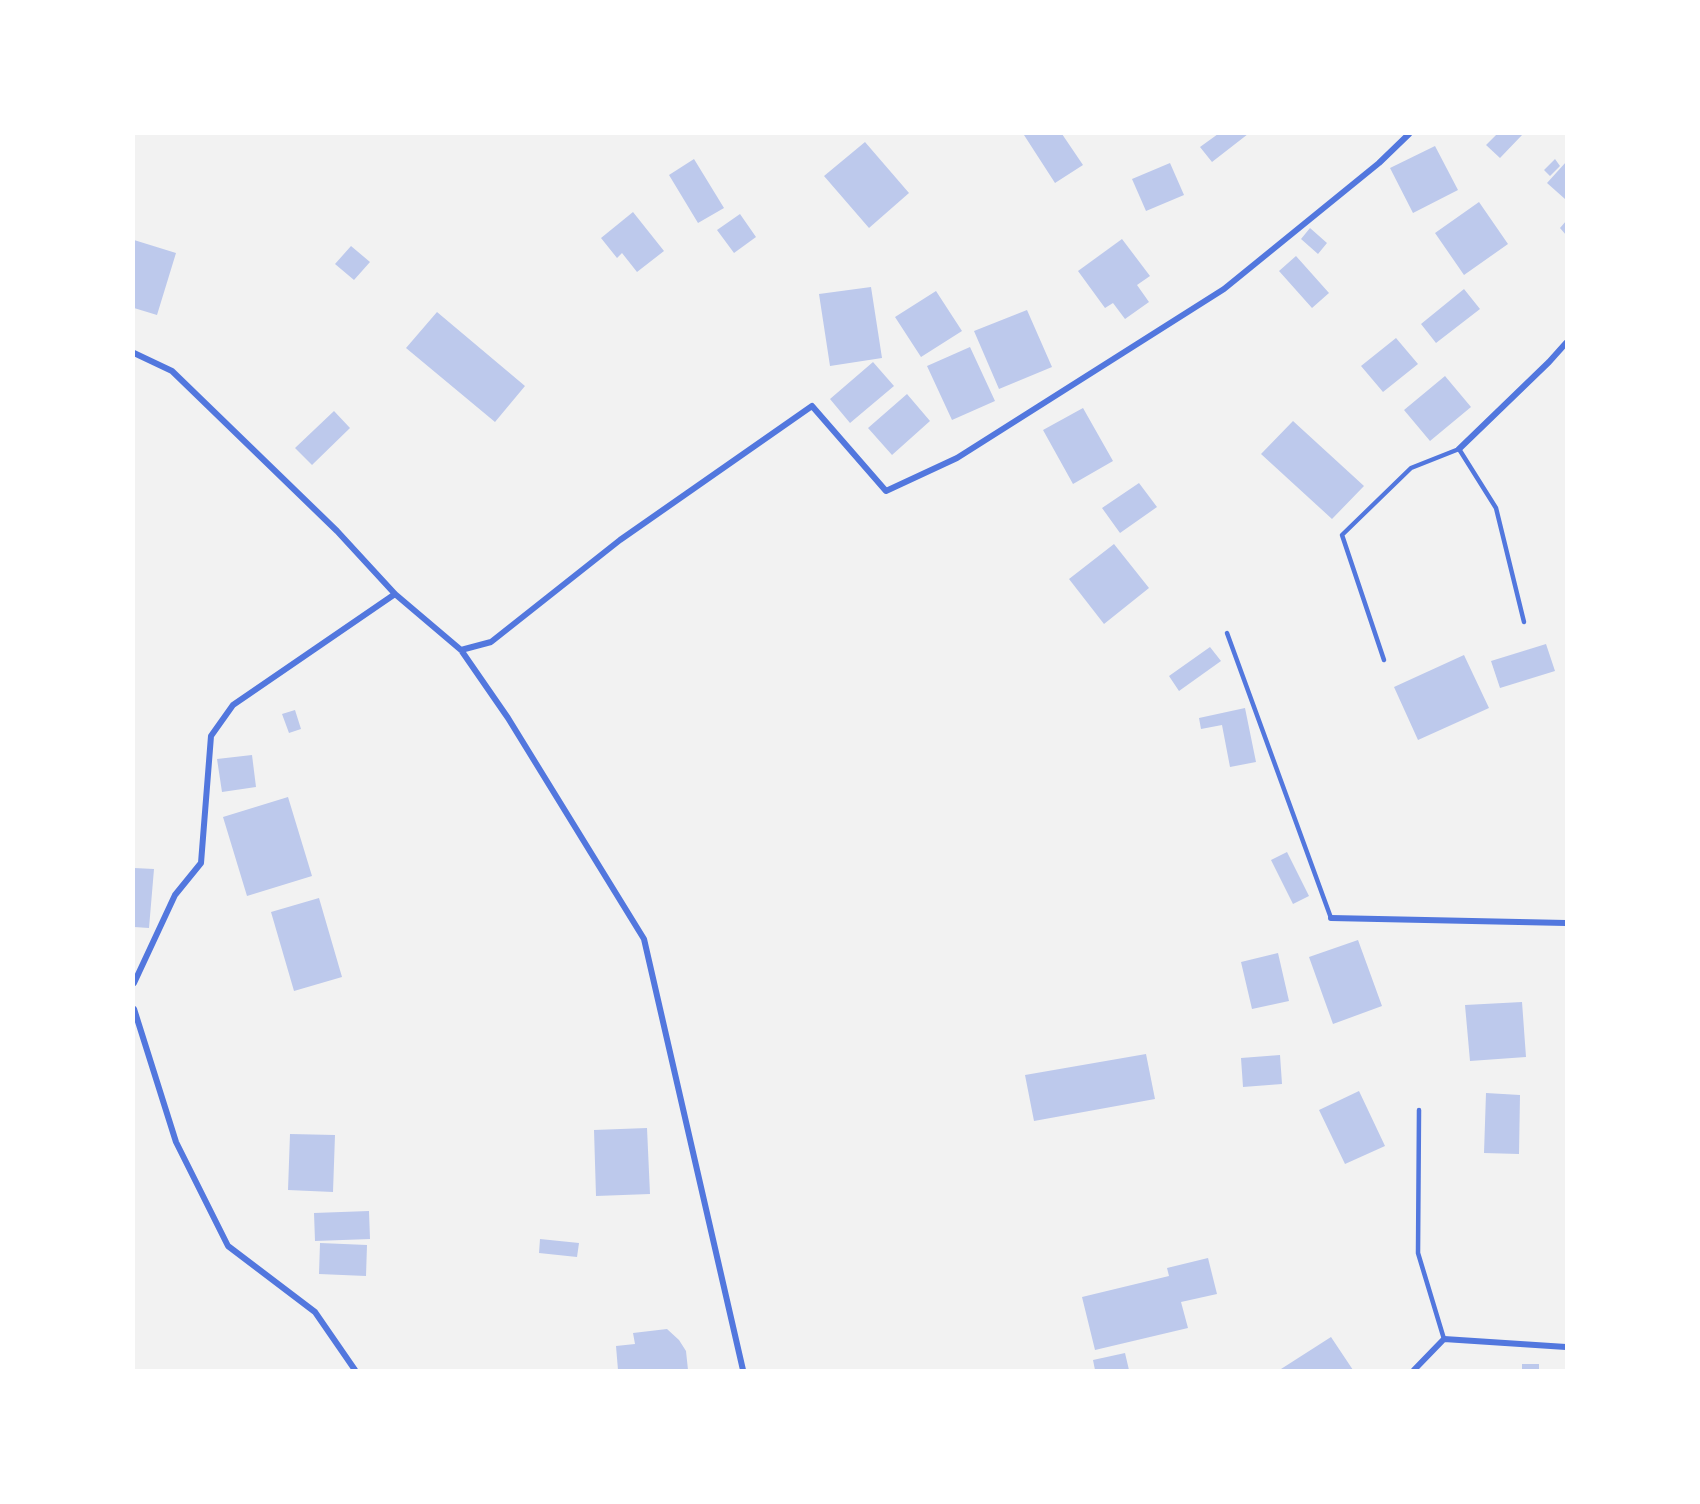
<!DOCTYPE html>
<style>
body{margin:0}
#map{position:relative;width:1700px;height:1504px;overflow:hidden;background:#f2f2f2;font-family:"Public Sans",sans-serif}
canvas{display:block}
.frame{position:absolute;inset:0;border:135px solid #fff;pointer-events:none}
</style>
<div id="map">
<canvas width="1700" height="1504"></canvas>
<div class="frame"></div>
</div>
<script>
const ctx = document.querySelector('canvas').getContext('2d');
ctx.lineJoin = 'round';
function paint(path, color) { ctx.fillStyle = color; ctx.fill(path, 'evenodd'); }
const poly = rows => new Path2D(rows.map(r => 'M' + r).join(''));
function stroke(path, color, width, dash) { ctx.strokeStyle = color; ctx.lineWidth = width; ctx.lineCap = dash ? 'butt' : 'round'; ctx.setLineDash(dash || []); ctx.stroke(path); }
paint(poly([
 [1025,134,1062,134,1083,165,1055,183,1024,135],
 [1218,134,1248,134,1212,162,1200,147],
 [1497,134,1523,134,1500,158,1486,145],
 [865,142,909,193,869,228,824,176],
 [1435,146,1458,190,1413,213,1390,168],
 [694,159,724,208,698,223,669,175],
 [1555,159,1560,166,1550,176,1544,170],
 [1566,162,1566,196,1565,199,1547,183],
 [1170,163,1184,195,1146,211,1132,179],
 [1479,202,1508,244,1464,275,1435,233],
 [633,212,664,251,637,272,622,253,617,258,601,238],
 [740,214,756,237,734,253,717,230],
 [1566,221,1566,235,1560,228],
 [1310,228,1327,243,1318,254,1301,239],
 [1122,239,1150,276,1137,285,1149,302,1125,319,1113,303,1105,308,1078,271],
 [134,240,176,253,157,315,134,308],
 [351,246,370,262,354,280,335,264],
 [1296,256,1329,293,1312,308,1279,271],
 [871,287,882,358,830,366,819,294],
 [1464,289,1480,309,1436,343,1421,324],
 [936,291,962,331,921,357,895,317],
 [1027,310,1052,367,999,389,974,331],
 [437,312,525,386,495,422,406,348],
 [1396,338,1418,364,1383,392,1361,366],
 [970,347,995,401,952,420,927,366],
 [873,362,894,386,850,423,830,399],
 [1445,376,1471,407,1430,441,1404,410],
 [907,394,930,421,892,455,868,428],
 [1083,408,1113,461,1073,484,1043,430],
 [334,411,350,428,312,465,295,448],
 [1293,421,1364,486,1332,519,1261,454],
 [1139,483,1157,507,1120,533,1102,508],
 [1114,544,1149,588,1104,624,1069,579],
 [1546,644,1555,671,1500,688,1491,661],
 [1210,647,1221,661,1179,691,1169,676],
 [1464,655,1489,708,1418,740,1394,687],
 [1245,708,1256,762,1230,767,1222,725,1201,729,1199,718],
 [295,710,301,729,289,733,282,714],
 [252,755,256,787,222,792,217,759],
 [288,797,312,876,247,896,223,817],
 [1287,852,1309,896,1293,904,1271,860],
 [134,868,154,869,149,928,134,927],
 [319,898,342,977,294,991,271,912],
 [1358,940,1382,1006,1333,1024,1309,957],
 [1278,953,1289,1001,1252,1009,1241,962],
 [1522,1002,1526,1057,1470,1061,1465,1005],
 [1146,1054,1155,1099,1034,1121,1025,1075],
 [1280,1055,1282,1084,1243,1087,1241,1058],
 [1359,1091,1385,1146,1345,1164,1319,1110],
 [1486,1093,1520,1095,1519,1154,1484,1153],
 [647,1128,650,1194,596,1196,594,1130],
 [290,1134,335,1135,333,1192,288,1190],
 [369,1211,370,1239,315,1241,314,1213],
 [540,1239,579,1243,577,1257,539,1253],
 [320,1243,367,1245,366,1276,319,1274],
 [1208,1258,1217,1294,1181,1302,1188,1328,1095,1350,1082,1297,1169,1276,1167,1268],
 [667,1329,679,1340,686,1351,688,1370,618,1370,616,1346,635,1344,633,1333],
 [1331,1337,1353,1370,1282,1370,1281,1369],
 [1125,1353,1129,1370,1095,1370,1093,1360],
 [1522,1364,1539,1364,1539,1370,1522,1370]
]), '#bdc9ec');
stroke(poly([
 [1227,633,1331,918],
 [1384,660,1342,535,1411,468,1459,449,1496,508,1524,622],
 [1419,1110,1418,1253,1444,1339]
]), '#5277de', 4.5);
stroke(poly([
 [134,353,172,371,337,531,395,594,461,650,508,718,644,939,743,1370],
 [1459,449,1549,362,1566,343],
 [461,650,491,642,620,540,812,406,886,491,957,458,1224,289,1379,163,1409,134],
 [1331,918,1566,923],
 [134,983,175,895,201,863,211,736,233,705,395,594],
 [134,1009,176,1142,228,1246,315,1312,355,1370],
 [1414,1370,1444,1339,1566,1347]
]), '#5277de', 6);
</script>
